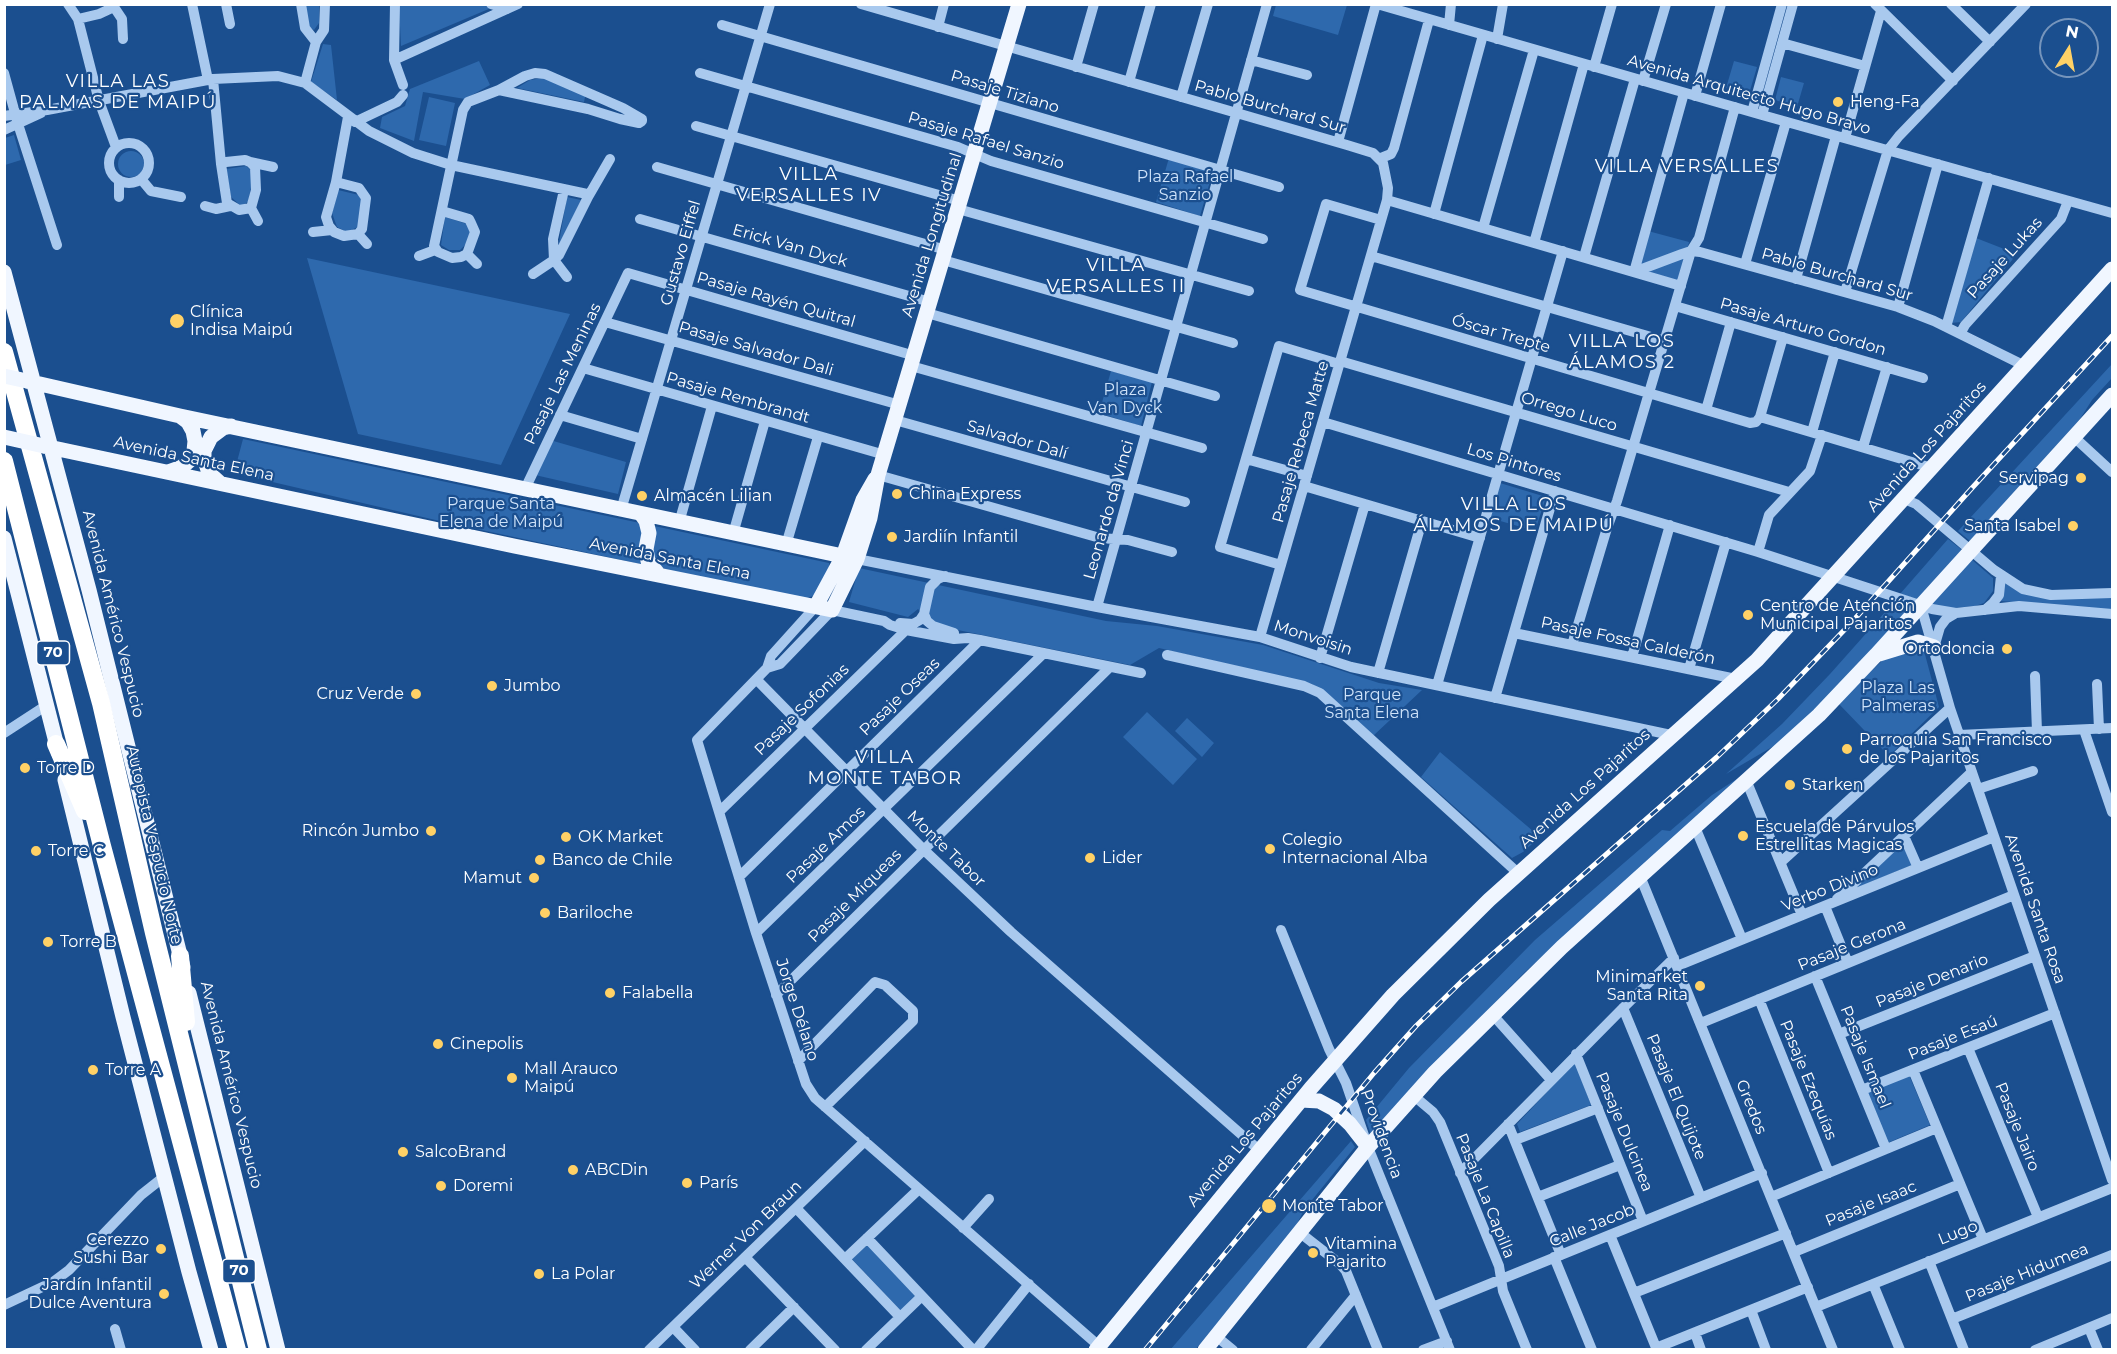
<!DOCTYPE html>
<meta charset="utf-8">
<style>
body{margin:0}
#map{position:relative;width:2117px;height:1354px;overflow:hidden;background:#1b4f8f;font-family:Montserrat,sans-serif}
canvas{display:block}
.frame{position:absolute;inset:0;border:6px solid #fff;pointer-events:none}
.north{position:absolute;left:2039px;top:18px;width:60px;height:60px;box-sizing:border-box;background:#1b4f8f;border:2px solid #7695bc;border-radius:50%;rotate:11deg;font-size:16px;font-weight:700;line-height:24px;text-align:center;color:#fff}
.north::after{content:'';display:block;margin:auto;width:21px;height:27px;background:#ffd166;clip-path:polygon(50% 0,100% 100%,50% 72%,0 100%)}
</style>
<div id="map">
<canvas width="2117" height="1354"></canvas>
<div class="frame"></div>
<div class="north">N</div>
</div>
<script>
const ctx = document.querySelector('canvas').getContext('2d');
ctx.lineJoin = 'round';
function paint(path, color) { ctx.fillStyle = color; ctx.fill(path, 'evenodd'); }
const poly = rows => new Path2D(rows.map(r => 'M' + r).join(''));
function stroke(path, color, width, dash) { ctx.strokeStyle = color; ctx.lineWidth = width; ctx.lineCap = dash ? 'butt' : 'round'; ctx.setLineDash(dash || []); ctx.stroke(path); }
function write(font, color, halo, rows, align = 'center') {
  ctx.font = font + ' Montserrat,sans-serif'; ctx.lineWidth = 4.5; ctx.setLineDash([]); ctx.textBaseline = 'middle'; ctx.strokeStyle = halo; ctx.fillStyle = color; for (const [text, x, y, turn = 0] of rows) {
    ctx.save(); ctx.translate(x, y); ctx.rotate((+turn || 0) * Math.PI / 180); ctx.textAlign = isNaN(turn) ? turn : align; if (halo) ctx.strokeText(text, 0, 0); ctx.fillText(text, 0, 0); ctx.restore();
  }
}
paint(poly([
 [480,4,491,8,401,46,399,5],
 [304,5,319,5,319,23,314,30,307,25],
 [1276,5,1276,4,1347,5,1338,35,1273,16],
 [323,44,331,45,337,100,311,82],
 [479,61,490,85,465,99,423,92,414,141,380,128,382,117,405,106,410,89],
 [1734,61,1757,67,1749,94,1726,88],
 [1781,77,1804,83,1797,107,1775,100],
 [542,78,586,92,584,102,517,88,530,80],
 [429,97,455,103,446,146,419,140],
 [14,135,21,160,5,165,5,138],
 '118 164a13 13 0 1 1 26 0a13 13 0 1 1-26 0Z',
 [1169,158,1213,171,1200,216,1156,202],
 [246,166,252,171,251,188,248,202,241,206,231,197,226,169],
 [338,190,359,195,364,204,360,226,347,232,337,227,332,213],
 [567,197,581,200,558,248],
 [445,217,467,224,471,234,467,243,460,250,449,250,441,245],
 [1648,231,1689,242,1687,251,1640,267],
 [1976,238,2017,254,1961,322,1951,323],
 [1686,256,1679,281,1645,272],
 [307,258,570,314,501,465,358,434],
 [2112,364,2112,378,2092,400,2080,419,1970,541,1958,531],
 [1111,371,1152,382,1141,426,1099,413],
 [243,439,829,563,830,569,816,595,804,599,444,522,234,473],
 [550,440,626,462,618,494,535,475],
 [1500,483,1546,497,1535,531,1490,518],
 [1948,539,1962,550,1920,600,1900,594],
 [1971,559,1993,578,1993,591,1984,603,1975,606,1953,608,1931,605],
 [859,568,1106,621,1157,626,1263,645,1379,683,1422,690,1373,736,1312,684,1159,648,1130,665,938,626,931,622,918,609,908,617,849,602],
 [2005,583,2011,587,2112,597,2112,610,2000,601],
 [1894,602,1909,611,1830,696,1784,740,1726,774,1782,724,1830,674],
 [1923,647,1939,707,1889,756,1838,703,1886,657],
 [1147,712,1197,759,1173,785,1123,737],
 [1187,718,1214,743,1202,757,1175,731],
 [1440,752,1540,837,1523,852,1512,858,1421,777],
 [1749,771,1525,972,1426,1073,1372,1138,1366,1120,1409,1068,1535,940,1662,830,1670,831,1712,795],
 [1903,844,1912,865,1852,890],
 [1575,1062,1591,1105,1520,1132,1517,1124],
 [1909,1075,1930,1125,1887,1143,1866,1093],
 [1351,1141,1355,1147,1304,1210,1295,1228,1196,1349,1170,1350],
 [868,1244,919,1297,902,1312,852,1259]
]), '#2e69ad');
stroke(poly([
 [68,4,78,19,99,101,116,147],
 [192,4,208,80],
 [226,4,230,24],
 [301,4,305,28,316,42,324,30,325,4],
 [395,4,394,60,403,85],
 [491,4,507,9],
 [861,4,1347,145,1373,153,1383,163,1388,188,1387,200,1260,637],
 [1377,4,1762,115,2112,213],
 [1875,4,1953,81],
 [1951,4,1990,42],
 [114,7,122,19,123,39],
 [78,19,99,14,114,7,114,4],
 [722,25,1279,187],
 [1449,25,1451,4],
 [938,27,944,4],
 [1497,39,1503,4],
 [1782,43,1865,66],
 [394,60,518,4],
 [1251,60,1307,75],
 [1076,67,1094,4],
 [1594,67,1612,4],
 [4,73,18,124,57,245],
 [700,73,958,147,991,161,1263,239],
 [213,79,221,164],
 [1643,81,1666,4],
 [1129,82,1151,4],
 [305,83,316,42],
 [1695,96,1721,4],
 [1181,97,1208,4],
 [1752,112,1782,4],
 [1762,115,1793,4],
 [4,116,47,110,213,79,278,76,305,83,369,131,413,153,451,165,587,194,588,197,559,255,554,260,553,239,564,190],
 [355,122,397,102,403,95],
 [696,126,960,201],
 [4,130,41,113],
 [1845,138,1881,11],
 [1338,142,1376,4],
 '109 163a20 20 0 1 1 40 0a20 20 0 1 1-40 0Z',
 [1381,158,1391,154,1394,148,1429,20],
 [250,162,273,167],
 [657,167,946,250],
 [141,179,151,191,181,197],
 [119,180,119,197],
 [336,182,359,188,366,198,362,229,358,234,344,236,334,232,329,226,326,217,336,182],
 [336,182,348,117],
 [588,197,610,159],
 [1387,200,1681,286],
 [205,206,216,209,230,206],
 [251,208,239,210,227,203,221,164,226,162,245,160,250,162,255,167,256,190,251,208,258,221],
 [958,209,1249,291],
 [442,211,469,219,471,223,475,232,467,254,461,257,452,258,438,252,434,246,463,110,468,102,499,90,525,76,535,73,545,74,623,108,642,119,642,121,639,123,620,119,588,109,499,90],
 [1434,214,1483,35],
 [640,219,930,302],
 [1381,220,1326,204,1300,290,1750,423,1756,422,1760,417],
 [1483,228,1534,50],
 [313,232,332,230],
 [358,234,367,244],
 [1534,243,1584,64],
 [467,254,477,264],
 [419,256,435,250],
 [1371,256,1665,341],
 [1584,257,1635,79],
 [943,260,1233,343],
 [1745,264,1786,122],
 [1634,272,1682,254,1691,251,1700,252,1898,307,1934,321,2025,366],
 [1634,272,1684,93],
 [533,274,554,260,567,277],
 [1796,279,1836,136],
 [1845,292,1888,150,1899,136,2026,4],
 [1675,306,1923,378],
 [1898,307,1938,164],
 [927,313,1215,396],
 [605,322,900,405],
 [1946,327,1989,178],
 [1960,334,1965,325,2061,219,2068,201],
 [1340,361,1789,492],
 [911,366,1202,448],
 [583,368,885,455],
 [1706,410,1731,322],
 [560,415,642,439],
 [1760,417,1932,468],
 [1760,417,1783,337],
 [895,420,1185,502],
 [1323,422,1758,552,1932,609,1956,613,2019,606,2112,614],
 [1812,432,1835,352],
 [2074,437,2112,472],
 [1863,447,1887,367],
 [1246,459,1307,476],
 [878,475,1100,538,1128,540,1172,552],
 [1304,486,1480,538],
 [525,489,628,273,915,356],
 [1904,499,1916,504,1994,570,2023,589,2051,595,2112,593],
 [621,510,770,4],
 [679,523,712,406],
 [733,534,765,421],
 [786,545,818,437],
 [1758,552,1769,515,1810,471,1822,435],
 [857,559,1097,607,1260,637,1351,667,1671,735],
 [1281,565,1220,547,1279,346,1339,364],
 [816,606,771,656,767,668,697,740,756,933,806,1084,815,1098,1099,1346],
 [1921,606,1950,708,2112,1180],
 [1097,607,1267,4],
 [1985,610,1993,603,1999,595,2001,576],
 [924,614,927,621,933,626,954,633],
 [900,623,913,624,920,620,924,614,930,587,938,579,945,576],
 [1514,633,1736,679],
 [1935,644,1940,627,1946,619,1956,613],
 [1572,645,1607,528,1617,501,1691,251,1699,238,1735,107],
 [1167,655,1304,686,1320,693,1518,873],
 [1632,657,1670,525],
 [1320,658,1365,504],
 [767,668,780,664,832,610,884,621,890,625,906,630,954,639,968,638,980,640,1141,673],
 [1689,669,1726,542],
 [1378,673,1422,521],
 [2035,676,2037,732],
 [757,680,924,850,1011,932,1259,1150],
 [2097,684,2099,729],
 [1437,685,1563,251],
 [1495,698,1555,491],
 [2084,730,2112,812],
 [4,733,47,705],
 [1959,735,2112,728],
 [1746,780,1802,915],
 [1978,789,2033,771],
 [719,812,906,630],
 [1695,827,1742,939],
 [1904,836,1918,868],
 [1781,862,1950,708],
 [1640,876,1833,1350],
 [739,877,980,640],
 [1837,899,1972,772],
 [1825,906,1848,963],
 [1281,930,1329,1049,1346,1083,1368,1147,1450,1350],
 [756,933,1044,653],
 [1677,966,1994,837],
 [1815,976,1886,1149],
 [776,995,1110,667],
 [1759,999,1829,1173],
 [1623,1008,1701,1198],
 [1492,1014,1551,1080],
 [1701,1023,2014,895],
 [1839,1034,2035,956],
 [1968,1048,2038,1217],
 [1576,1054,1643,1221],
 [798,1061,875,982,885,985,913,1011,913,1021,825,1107],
 [1913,1070,1983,1239],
 [1862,1090,2055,1013],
 [1414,1096,1433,1112,1440,1122,1499,1266,1503,1291,1527,1350],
 [1508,1124,1561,1255],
 [1515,1140,1598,1108],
 [1460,1173,1623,1008,1674,958],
 [1538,1197,1620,1165],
 [1771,1197,1937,1128],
 [796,1208,900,1317],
 [963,1228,989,1199],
 [1299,1232,1340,1264,1346,1271,1378,1350],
 [1610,1235,1657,1350],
 [867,1238,973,1350],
 [1794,1252,1960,1184],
 [745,1257,835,1350],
 [1554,1257,1592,1350],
 [845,1259,919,1189],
 [1929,1261,1964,1350],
 [1873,1284,1900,1350],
 [1634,1293,1786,1233],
 [4,1305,53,1282,69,1270,141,1195,165,1176],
 [1433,1307,1762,1173],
 [1816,1307,2112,1188],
 [1751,1310,1766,1350],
 [1952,1319,2112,1255],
 [673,1327,695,1350],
 [2089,1328,2098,1350],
 [115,1329,121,1350],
 [1695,1333,1701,1350],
 [1216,1336,1233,1350],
 [1656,1348,1808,1287],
 [649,1350,865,1141],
 [750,1350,794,1307],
 [866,1350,922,1296],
 [976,1350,1029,1284],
 [1311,1350,1356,1295],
 [1423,1350,1447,1341],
 [2035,1350,2112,1318]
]), '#a9c9ee', 10);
stroke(poly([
 [4,272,89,590,183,967],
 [27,381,180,416,857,559],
 [44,446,514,546,832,610,857,559,870,518,878,475,1019,4],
 [168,472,182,467,190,460,194,451,195,441,193,431,188,422,180,416],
 [220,483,209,473,204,458,204,451,211,437,223,428,231,426],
 [641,514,646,521,649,533,646,549,648,561,659,575],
 [4,538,59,754],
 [816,606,843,556,863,500,875,479],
 [1879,654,1918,642,1934,647],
 [65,780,123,1017,189,1272,211,1350],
 [189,993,278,1350],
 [1301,1100,1319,1101,1334,1109,1350,1124,1368,1147],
 [1096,1350,1311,1088,1393,995,1489,900,1757,660,2112,269],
 [1205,1350,1368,1147,1435,1072,1562,947,1819,715,1876,655,2112,395]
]), '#f0f6ff', 15);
stroke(poly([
 [4,352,101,703,154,933,258,1350],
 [4,461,102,846,237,1350],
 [56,744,85,811],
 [180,956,186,1022]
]), '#fff', 18);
const rail = poly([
 [1145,1350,1374,1073,1416,1026,1461,982,1717,757,1778,699,1852,622,1972,488,2112,336]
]);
stroke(rail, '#fff', 5);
stroke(rail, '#1b4f8f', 3, [9]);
stroke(poly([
 [4,376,27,381],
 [4,437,44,446]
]), '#f0f6ff', 15);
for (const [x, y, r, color] of [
 [1838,102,6,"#ffd166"],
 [177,321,8,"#ffd166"],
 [2081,478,6,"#ffd166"],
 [897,494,6,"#ffd166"],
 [642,496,6,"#ffd166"],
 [2073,526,6,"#ffd166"],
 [892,537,6,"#ffd166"],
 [1748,615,6,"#ffd166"],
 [2007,649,6,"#ffd166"],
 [492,686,6,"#ffd166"],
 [416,694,6,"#ffd166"],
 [1847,749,6,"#ffd166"],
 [25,768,6,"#ffd166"],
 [1790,785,6,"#ffd166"],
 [431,831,6,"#ffd166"],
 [1743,836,6,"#ffd166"],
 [566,837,6,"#ffd166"],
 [1270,849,6,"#ffd166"],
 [36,851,6,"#ffd166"],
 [1090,858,6,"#ffd166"],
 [540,860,6,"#ffd166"],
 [534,878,6,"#ffd166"],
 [545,913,6,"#ffd166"],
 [48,942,6,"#ffd166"],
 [1700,986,6,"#ffd166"],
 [610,993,6,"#ffd166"],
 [438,1044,6,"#ffd166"],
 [93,1070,6,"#ffd166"],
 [512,1078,6,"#ffd166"],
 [403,1152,6,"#ffd166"],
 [573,1170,6,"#ffd166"],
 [687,1183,6,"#ffd166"],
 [441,1186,6,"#ffd166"],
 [1269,1206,8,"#ffd166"],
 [161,1249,6,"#ffd166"],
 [1313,1253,6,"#ffd166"],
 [539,1274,6,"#ffd166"],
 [164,1294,6,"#ffd166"]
]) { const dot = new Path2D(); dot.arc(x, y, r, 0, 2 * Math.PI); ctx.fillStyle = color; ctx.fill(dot); stroke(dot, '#1b4f8f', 2); }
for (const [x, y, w] of [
 [53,653,33],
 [239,1271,33]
]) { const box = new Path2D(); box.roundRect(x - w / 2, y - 12, w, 24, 4.5); ctx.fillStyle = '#1b4f8f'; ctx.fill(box); stroke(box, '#fff', 1.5); }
write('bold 15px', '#fff', null, [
 ["70",53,653],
 ["70",239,1271]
]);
write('16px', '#fff', '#1b4f8f', [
 ["Pasaje Tiziano",1005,92,17],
 ["Avenida Arquitecto Hugo Bravo",1749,95,16],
 ["Pablo Burchard Sur",1270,107,16],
 ["Pasaje Rafael Sanzio",986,141,17],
 ["Avenida Longitudinal",932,235,-73],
 ["Erick Van Dyck",790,246,16],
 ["Gustavo Eiffel",681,253,-74],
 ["Pasaje Lukas",2005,258,-48],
 ["Pablo Burchard Sur",1837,275,16],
 ["Pasaje Rayén Quitral",776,300,16],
 ["Pasaje Arturo Gordon",1803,327,16],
 ["Óscar Trepte",1501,334,16],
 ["Pasaje Salvador Dali",756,349,16],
 ["Pasaje Las Meninas",563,374,-64],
 ["Pasaje Rembrandt",738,398,16],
 ["Orrego Luco",1569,412,17],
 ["Salvador Dalí",1017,440,16],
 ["Pasaje Rebeca Matte",1301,442,-74],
 ["Avenida Los Pajaritos",1927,447,-48],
 ["Avenida Santa Elena",194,459,12],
 ["Los Pintores",1514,463,17],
 ["Leonardo da Vinci",1109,510,-74],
 ["Avenida Santa Elena",670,559,11],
 ["Avenida Américo Vespucio",113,614,76],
 ["Monvoisin",1313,638,18],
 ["Pasaje Fossa Calderón",1628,641,12],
 ["Pasaje Oseas",900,697,-44],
 ["Pasaje Sofonias",802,710,-44],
 ["Avenida Los Pajaritos",1585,789,-42],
 ["Autopista Vespucio Norte",154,845,77],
 ["Pasaje Amos",826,845,-44],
 ["Monte Tabor",946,849,44],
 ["Verbo Divino",1830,888,-22],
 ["Pasaje Miqueas",855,896,-45],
 ["Avenida Santa Rosa",2035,909,71],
 ["Pasaje Gerona",1852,945,-22],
 ["Pasaje Denario",1932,981,-22],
 ["Jorge Délano",797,1010,72],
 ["Pasaje Esaú",1953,1038,-22],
 ["Pasaje Ismael",1865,1057,68],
 ["Pasaje Ezequías",1808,1080,68],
 ["Avenida Américo Vespucio",231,1085,76],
 ["Pasaje El Quijote",1676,1097,68],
 ["Gredos",1751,1107,68],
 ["Pasaje Jairo",2017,1127,68],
 ["Pasaje Dulcinea",1624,1132,68],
 ["Providencia",1381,1134,70],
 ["Avenida Los Pajaritos",1245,1140,-50],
 ["Pasaje La Capilla",1485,1196,68],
 ["Pasaje Isaac",1871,1204,-22],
 ["Calle Jacob",1592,1226,-22],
 ["Lugo",1958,1233,-22],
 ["Werner Von Braun",746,1235,-44],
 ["Pasaje Hidumea",2027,1273,-22]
]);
write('16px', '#fff', '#1b4f8f', [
 ["Heng-Fa",1850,102],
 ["Clínica",190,312],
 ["Indisa Maipú",190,330],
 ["Servipag",2069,478,"right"],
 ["China Express",909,494],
 ["Almacén Lilian",654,496],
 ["Santa Isabel",2061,526,"right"],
 ["Jardiín Infantil",904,537],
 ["Centro de Atención",1760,606],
 ["Municipal Pajaritos",1760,624],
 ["Ortodoncia",1995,649,"right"],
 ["Jumbo",504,686],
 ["Cruz Verde",404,694,"right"],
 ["Parroquia San Francisco",1859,740],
 ["de los Pajaritos",1859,758],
 ["Torre D",37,768],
 ["Starken",1802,785],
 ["Escuela de Párvulos",1755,827],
 ["Estrellitas Magicas",1755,845],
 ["Rincón Jumbo",419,831,"right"],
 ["OK Market",578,837],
 ["Colegio",1282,840],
 ["Internacional Alba",1282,858],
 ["Torre C",48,851],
 ["Lider",1102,858],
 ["Banco de Chile",552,860],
 ["Mamut",522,878,"right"],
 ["Bariloche",557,913],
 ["Torre B",60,942],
 ["Minimarket",1688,977,"right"],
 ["Santa Rita",1688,995,"right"],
 ["Falabella",622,993],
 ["Cinepolis",450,1044],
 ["Mall Arauco",524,1069],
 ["Maipú",524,1087],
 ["Torre A",105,1070],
 ["SalcoBrand",415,1152],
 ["ABCDin",585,1170],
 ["París",699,1183],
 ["Doremi",453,1186],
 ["Monte Tabor",1282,1206],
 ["Cerezzo",149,1240,"right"],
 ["Sushi Bar",149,1258,"right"],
 ["Vitamina",1325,1244],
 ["Pajarito",1325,1262],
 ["La Polar",551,1274],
 ["Jardín Infantil",152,1285,"right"],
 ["Dulce Aventura",152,1303,"right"]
], 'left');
write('16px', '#cfe3fa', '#1b4f8f', [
 ["Plaza Rafael",1185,177],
 ["Sanzio",1185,195],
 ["Plaza",1125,390],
 ["Van Dyck",1125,408],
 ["Parque Santa",501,504],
 ["Elena de Maipú",501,522],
 ["Plaza Las",1898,688],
 ["Palmeras",1898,706],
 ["Parque",1372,695],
 ["Santa Elena",1372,713]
]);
ctx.letterSpacing = '1.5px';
write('18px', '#fff', '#1b4f8f', [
 ["VILLA LAS",118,82],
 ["PALMAS DE MAIPÚ",118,103],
 ["VILLA VERSALLES",1687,167],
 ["VILLA",809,175],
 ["VERSALLES IV",809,196],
 ["VILLA",1116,266],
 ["VERSALLES II",1116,287],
 ["VILLA LOS",1622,342],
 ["ÁLAMOS 2",1622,363],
 ["VILLA LOS",1514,505],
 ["ÁLAMOS DE MAIPÚ",1514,526],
 ["VILLA",885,758],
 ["MONTE TABOR",885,779]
]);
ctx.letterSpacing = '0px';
</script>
